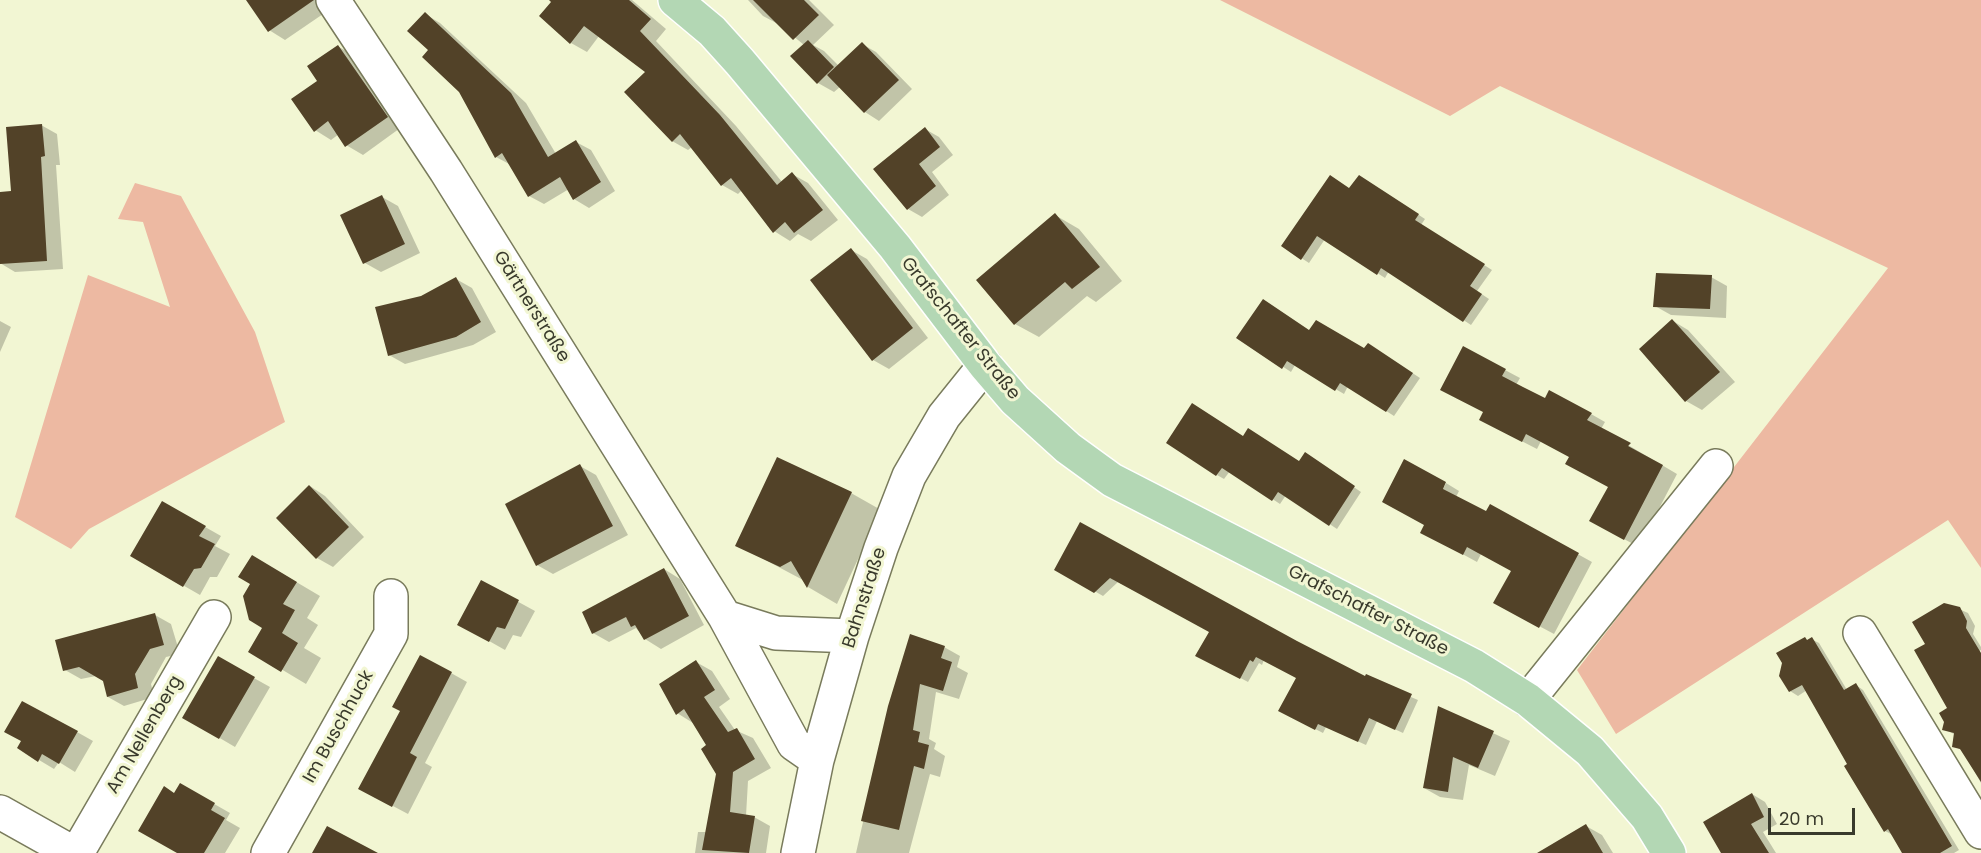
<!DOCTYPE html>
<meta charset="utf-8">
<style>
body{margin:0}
#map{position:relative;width:1981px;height:853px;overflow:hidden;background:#f2f6d3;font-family:Poppins,sans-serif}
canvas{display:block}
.scale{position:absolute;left:1768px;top:808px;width:87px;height:27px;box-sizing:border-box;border:3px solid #393a2c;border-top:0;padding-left:8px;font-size:18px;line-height:21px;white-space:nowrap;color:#393a2c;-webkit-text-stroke:4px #f2f6d3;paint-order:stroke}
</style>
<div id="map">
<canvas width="1981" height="853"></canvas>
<div class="scale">20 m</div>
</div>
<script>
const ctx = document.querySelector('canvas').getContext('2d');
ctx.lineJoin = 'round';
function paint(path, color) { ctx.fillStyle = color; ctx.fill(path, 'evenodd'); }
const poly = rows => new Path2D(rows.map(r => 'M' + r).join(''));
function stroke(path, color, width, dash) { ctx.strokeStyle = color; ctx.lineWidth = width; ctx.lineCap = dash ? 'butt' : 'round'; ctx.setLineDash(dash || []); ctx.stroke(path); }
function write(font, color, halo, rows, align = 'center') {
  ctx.font = font + ' Poppins,sans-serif'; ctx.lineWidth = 6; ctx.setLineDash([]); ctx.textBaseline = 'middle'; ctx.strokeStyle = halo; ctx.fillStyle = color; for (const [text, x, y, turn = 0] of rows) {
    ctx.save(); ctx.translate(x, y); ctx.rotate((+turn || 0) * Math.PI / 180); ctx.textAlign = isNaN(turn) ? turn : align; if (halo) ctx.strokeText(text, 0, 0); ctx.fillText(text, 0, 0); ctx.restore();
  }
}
paint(poly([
 [1220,0,1981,0,1981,568,1948,520,1616,734,1577,670,1888,268,1500,86,1450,116],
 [135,183,181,196,255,332,285,422,89,529,71,549,15,517,88,275,170,307,143,222,118,219]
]), '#edb9a2');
paint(poly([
 [248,0,318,0,326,12,285,40,269,30],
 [555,0,632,0,666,29,656,41,736,126,782,182,792,174,808,183,838,220,811,241,798,234,790,241,774,231,742,190,738,194,722,185,692,147,688,150,672,141,648,72,599,36,587,52,571,43,541,16],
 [748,0,809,0,834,25,813,45,824,51,839,66,862,44,876,52,912,89,879,121,865,112,840,87,834,92,818,83,792,56,804,45,780,25,763,16],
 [425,14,440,23,526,103,556,154,576,142,591,150,615,191,589,208,574,199,569,189,544,204,529,196,511,165,496,157,460,91,431,50],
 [339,47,355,56,403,126,363,155,346,145,339,134,331,140,315,130,319,81],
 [41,125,57,134,60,165,56,165,63,269,15,272,0,263,0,193,13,192],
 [925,129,939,137,953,155,932,172,949,195,922,217,908,209],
 [1367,181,1425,219,1421,225,1492,270,1477,291,1489,299,1471,325,1389,271,1385,278,1325,239,1309,263,1283,246,1350,190],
 [382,197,398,206,420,253,381,272,365,263],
 [1055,215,1079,229,1122,281,1096,302,1087,296,1039,337,1015,324],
 [851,250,867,259,928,338,889,369,873,360],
 [1711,277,1727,286,1726,318,1671,315,1655,306],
 [456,279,472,288,496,332,473,345,405,364,389,355,422,297],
 [0,321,11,327,0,352],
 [1673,321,1688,330,1735,382,1702,410,1686,401],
 [1310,331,1364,350,1376,349,1420,378,1394,416,1348,386,1344,394,1295,365,1291,372,1238,337],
 [1505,370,1520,378,1516,385,1546,400,1591,414,1605,422,1601,429,1677,474,1639,547,1605,529,1609,487,1570,457,1541,441,1537,449,1496,428,1485,412,1456,398],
 [1243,437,1300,463,1313,459,1361,492,1337,529,1286,495,1280,504,1230,471,1224,479,1217,475],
 [778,459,851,493,881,510,837,604,808,587,803,580,737,545],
 [580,466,596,475,628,535,553,574,537,565],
 [1446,483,1459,491,1456,497,1487,513,1491,506,1592,562,1554,634,1509,610,1512,571,1481,554,1477,562,1422,532],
 [310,486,325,496,364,537,333,567,317,558],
 [163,503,221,536,215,546,230,554,217,577,210,577,200,595,132,556],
 [1080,524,1296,642,1366,678,1418,700,1403,733,1377,721,1366,745,1326,727,1323,733,1288,715,1298,678,1264,660,1262,665,1259,663,1248,682,1205,659,1211,631,1118,582,1103,596,1056,569],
 [664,569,680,579,704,625,661,649,645,639,636,628,609,642,593,633],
 [276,570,320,596,307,618,318,625,304,648,321,658,306,684,251,651,264,628,252,584],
 [482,582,535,611,521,637,513,635,505,650,459,624],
 [1959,609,1968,613,1975,626,1973,634,1981,647,1981,650,1968,657,1981,679,1981,783,1963,751,1954,746,1956,735,1944,729,1949,708,1927,645],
 [155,615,171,624,180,654,166,657,151,684,154,697,124,706,108,697,105,681,96,676,81,679,65,670],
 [1811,639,1819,643,1847,690,1856,685,1863,690,1959,850,1954,853,1904,853,1893,835,1885,831,1807,690,1798,696,1790,691,1808,641],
 [944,647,960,656,957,667,968,673,959,699,936,692,929,739,936,743,934,749,945,756,940,777,930,774,909,853,856,853,889,707],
 [218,658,270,687,235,747,184,717],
 [696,662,712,671,730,699,719,707,735,730,753,738,771,768,748,781,746,816,754,817,770,826,766,853,695,853,698,832,707,832,718,774,708,746,693,723,677,713],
 [451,673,467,682,425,763,432,767,408,814,376,797],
 [1439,708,1510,741,1495,776,1469,765,1463,800,1440,797,1424,788],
 [77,732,93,741,75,772,59,762,54,769,19,748],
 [181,785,230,813,226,820,240,828,225,853,180,853,175,794],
 [1752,794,1765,802,1777,824,1763,832,1776,853,1723,853],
 [1586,826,1602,835,1613,853,1544,853]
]), '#0003');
paint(poly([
 [246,0,314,0,268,32],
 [549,0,629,0,651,19,640,31,720,115,777,185,792,172,823,210,794,233,785,222,773,233,731,178,721,186,680,134,672,142,624,92,645,72,584,26,570,44,539,16,551,2],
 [753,0,804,0,819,15,793,40],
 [425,12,511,93,548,157,576,140,601,182,573,200,560,177,528,197,502,153,495,158,459,92,422,57,428,50,407,31],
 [808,40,834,67,817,84,790,56],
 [862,42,899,80,864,113,827,75],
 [338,45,388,117,345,147,328,121,314,132,291,99,317,81,307,66],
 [42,124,45,156,41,157,47,261,0,264,0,192,11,191,6,127],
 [925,127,940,147,919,164,936,186,907,210,873,169],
 [1330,175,1349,188,1359,175,1419,214,1415,220,1485,264,1470,286,1482,294,1463,322,1381,268,1377,275,1317,236,1301,260,1281,246],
 [382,195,405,244,363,264,340,215],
 [1055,213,1100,267,1072,289,1065,282,1014,325,976,280],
 [851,248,913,328,872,361,810,280],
 [1656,273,1712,275,1710,309,1653,307],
 [456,277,481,322,456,337,388,356,375,307,421,296],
 [1263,299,1309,330,1316,320,1364,348,1368,343,1413,373,1386,412,1340,383,1335,391,1287,361,1282,369,1236,338],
 [1672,319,1720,372,1685,402,1639,349],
 [1463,346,1506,369,1502,376,1523,387,1545,398,1549,390,1592,413,1587,420,1631,443,1628,446,1663,465,1624,540,1589,521,1608,487,1565,464,1569,457,1526,434,1522,442,1479,420,1483,412,1440,390],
 [1192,403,1243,436,1248,428,1299,461,1305,452,1355,486,1329,526,1278,492,1272,501,1222,468,1216,476,1166,443],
 [777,457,852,492,807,588,791,561,780,567,735,546],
 [1404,459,1446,482,1443,489,1486,511,1490,504,1579,553,1539,628,1493,603,1511,571,1467,547,1463,555,1420,533,1424,525,1382,502],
 [580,464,613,526,536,566,505,504],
 [309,485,349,527,316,559,276,518],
 [162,501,206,526,199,536,215,544,201,568,194,569,183,587,130,556],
 [1080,522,1297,641,1365,676,1366,674,1412,694,1395,730,1369,718,1358,742,1318,724,1315,730,1278,711,1296,678,1256,657,1253,662,1250,660,1240,679,1195,656,1209,632,1110,578,1094,593,1054,570],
 [252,555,297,582,283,604,295,610,282,633,298,643,281,672,248,652,262,628,249,620,243,596,250,584,238,577],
 [664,568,689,616,644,640,635,625,631,627,626,617,592,634,582,612],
 [481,580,519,600,505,629,497,627,489,642,457,625],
 [1944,603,1960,607,1967,621,1966,628,1981,653,1981,782,1960,749,1952,747,1954,733,1942,730,1944,722,1939,713,1947,708,1914,650,1925,644,1912,622],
 [155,613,164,645,150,649,135,674,138,688,107,697,103,681,79,667,63,671,55,640],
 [910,634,945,646,941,658,952,662,943,691,920,684,913,730,920,732,918,742,929,745,924,769,914,766,899,830,861,821,888,706],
 [1805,637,1807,640,1812,637,1844,690,1856,683,1952,846,1940,853,1902,853,1888,829,1884,832,1844,766,1847,764,1802,685,1789,692,1779,676,1782,663,1776,653],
 [420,655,452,672,410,753,417,757,392,807,358,789,400,711,392,707],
 [218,656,255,677,219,739,182,718],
 [696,660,715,690,704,697,728,732,737,728,755,759,733,772,730,812,755,816,749,853,702,850,716,774,701,749,706,745,684,709,676,715,659,684],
 [22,701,78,731,59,764,42,754,38,762,17,748,21,741,4,732],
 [1438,706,1494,731,1478,768,1453,757,1448,792,1423,788],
 [180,783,215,803,211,810,225,818,204,853,177,853,138,831,164,786,174,793],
 [1752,793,1764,817,1751,824,1769,853,1721,853,1703,822],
 [1586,824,1603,853,1537,853],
 [327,826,378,853,312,853]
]), '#524228');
const minor = poly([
 [333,0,446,171,725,617,794,744,817,760],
 [725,617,776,633,852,636],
 [1860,633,1981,832],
 [1528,700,1716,466],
 [0,812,73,853],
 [77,853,214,617],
 [268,853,391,634,391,596],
 [798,853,817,760,852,636,881,548,909,476,944,416,985,365]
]);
const major = poly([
 [675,0,712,31,740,62,895,247,985,365,1015,400,1068,448,1112,480,1474,666,1528,700,1590,751,1647,817,1669,853]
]);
stroke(minor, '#797b5c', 36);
stroke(major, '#fff', 36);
stroke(minor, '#fff', 33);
stroke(major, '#b3d7b4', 33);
write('18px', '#393a2c', '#f2f6d3', [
 ["Gärtnerstraße",531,307,58],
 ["Grafschafter Straße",960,329,51],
 ["Bahnstraße",865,598,-72],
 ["Grafschafter Straße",1368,611,27],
 ["Im Buschhuck",339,727,-61],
 ["Am Nellenberg",145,735,-60]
]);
</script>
